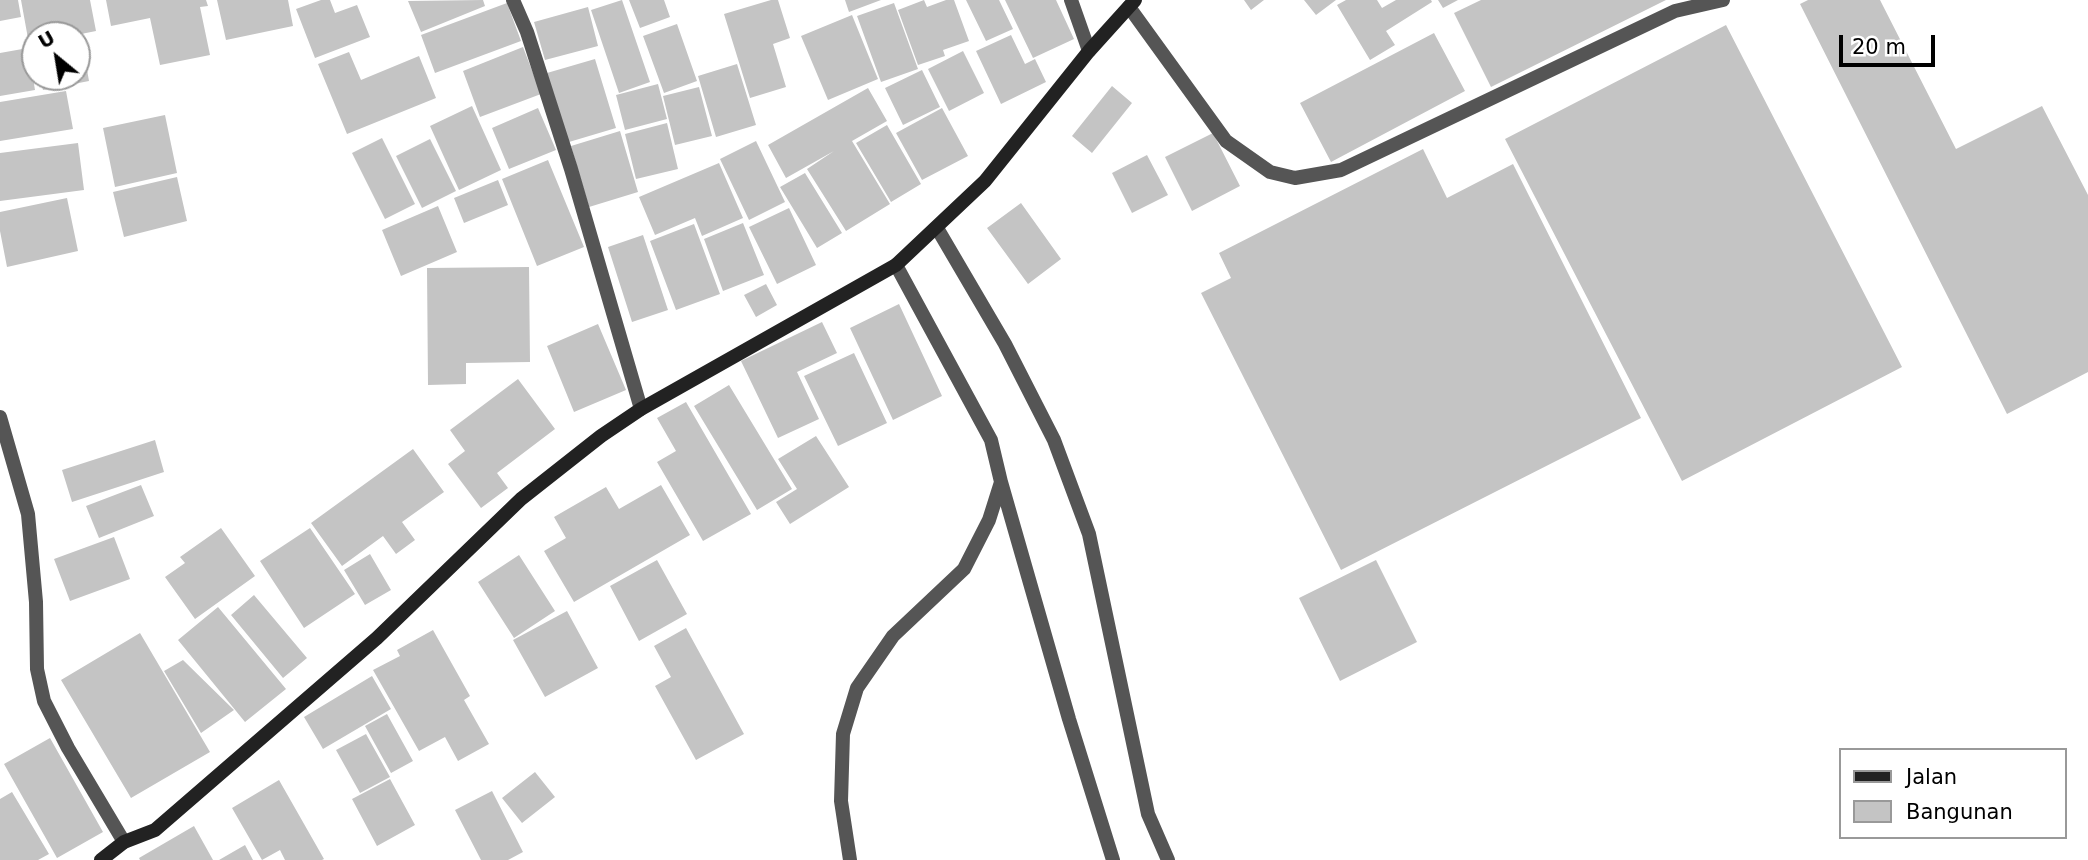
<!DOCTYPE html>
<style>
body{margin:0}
#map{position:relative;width:2088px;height:860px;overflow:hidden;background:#fff;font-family:"DejaVu Sans",sans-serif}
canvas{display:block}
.legend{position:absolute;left:1839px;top:748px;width:228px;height:91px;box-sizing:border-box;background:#fff;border:2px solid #999;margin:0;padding:9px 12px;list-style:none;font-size:21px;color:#000}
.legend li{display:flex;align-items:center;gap:14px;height:35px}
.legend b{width:35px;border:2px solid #999}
.north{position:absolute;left:21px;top:21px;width:70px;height:70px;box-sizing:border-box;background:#fff;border:2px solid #999;border-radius:50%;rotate:330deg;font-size:19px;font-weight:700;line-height:28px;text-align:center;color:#000}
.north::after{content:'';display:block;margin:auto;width:24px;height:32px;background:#000;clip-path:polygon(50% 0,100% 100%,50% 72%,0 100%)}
.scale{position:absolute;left:1839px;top:35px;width:96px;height:32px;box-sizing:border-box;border:4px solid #000;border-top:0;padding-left:9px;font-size:21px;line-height:24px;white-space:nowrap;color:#000;-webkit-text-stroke:5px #fff;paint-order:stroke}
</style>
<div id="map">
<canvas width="2088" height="860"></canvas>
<ul class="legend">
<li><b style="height:9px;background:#222"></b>Jalan</li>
<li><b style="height:19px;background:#c4c4c4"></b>Bangunan</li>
</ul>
<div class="north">U</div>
<div class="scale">20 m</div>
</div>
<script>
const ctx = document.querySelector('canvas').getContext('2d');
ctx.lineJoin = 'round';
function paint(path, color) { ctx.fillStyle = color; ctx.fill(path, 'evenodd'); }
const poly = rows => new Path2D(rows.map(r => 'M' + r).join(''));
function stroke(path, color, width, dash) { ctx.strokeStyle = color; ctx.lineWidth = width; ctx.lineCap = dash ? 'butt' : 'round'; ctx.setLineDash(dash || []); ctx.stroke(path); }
paint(poly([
 [0,0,18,0,21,17,0,21],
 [21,0,90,0,96,31,76,35,35,35,35,43,29,44],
 [106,0,206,0,208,6,200,7,210,55,160,65,150,18,111,26],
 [217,0,288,0,293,26,226,40],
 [321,0,330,0,335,13,357,5,370,37,315,58,296,9],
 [483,0,485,6,421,32,408,1],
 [622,0,650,82,619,93,591,10],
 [629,0,664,0,670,17,640,28],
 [771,0,778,0,790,38,773,44,786,87,750,98,724,14],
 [845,0,881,0,849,12],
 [924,0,927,7,946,0,954,0,969,41,943,50,945,56,918,65,898,10],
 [966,0,999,0,1013,29,986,41],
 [1005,0,1056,0,1074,39,1033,58],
 [1244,0,1264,0,1251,10],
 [1304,0,1336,0,1316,15],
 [1346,0,1377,0,1382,8,1396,0,1431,0,1432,2,1386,31,1395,45,1370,60,1337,5],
 [1438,0,1458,0,1443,8],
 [1481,0,1666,0,1491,87,1454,13],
 [1808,0,1880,0,1956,149,2042,106,2088,195,2088,372,2007,414,1800,4],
 [507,3,521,41,435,73,421,35],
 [894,3,918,69,881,82,857,16],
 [588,7,598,46,545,60,534,22],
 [852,15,878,79,828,100,801,36],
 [677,24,697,81,664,93,643,36],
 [1726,25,1902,367,1682,481,1505,139],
 [1434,33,1465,91,1331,162,1300,103],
 [1011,35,1025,64,1035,59,1046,82,1001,104,976,51],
 [81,36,89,81,43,90,40,77,77,77,77,37],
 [523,47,541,94,480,117,463,71],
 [28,48,35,90,0,96,0,53],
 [963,51,984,93,949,111,928,69],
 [349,52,361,80,419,56,436,98,347,134,318,64],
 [595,59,616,128,569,142,547,73],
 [737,64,756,125,716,137,698,76],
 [922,70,940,107,903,125,885,88],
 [658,84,667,119,625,130,616,95],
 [1112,86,1132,103,1092,153,1072,136],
 [699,87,712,136,675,145,663,96],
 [868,88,887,121,852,141,890,204,846,231,807,169,834,151,786,178,768,145],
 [66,91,73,129,0,141,0,102],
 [472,106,501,170,459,190,430,126],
 [538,108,556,150,509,169,492,128],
 [942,108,968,156,922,180,896,133],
 [165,115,177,173,115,187,103,128],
 [667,123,678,169,636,179,625,134],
 [887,125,921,184,891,202,856,143],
 [620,131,638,192,589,207,571,146],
 [1213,133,1240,186,1192,211,1165,157],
 [382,138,415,204,385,219,352,153],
 [430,139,456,191,422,208,396,156],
 [756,141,785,202,749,220,720,159],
 [78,143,84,190,0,201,0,153],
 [1423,149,1447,198,1513,164,1641,418,1341,570,1201,293,1231,278,1219,253],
 [1147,155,1168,195,1132,213,1112,173],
 [548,160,584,247,537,266,502,179],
 [719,163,743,218,702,236,695,218,655,235,639,197],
 [805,173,842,233,817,248,780,187],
 [177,177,187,221,124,237,113,192],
 [498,180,508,205,464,223,454,198],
 [67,198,78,251,7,267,0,231,0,212],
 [1021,203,1061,259,1028,284,987,228],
 [438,206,457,252,401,276,382,230],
 [789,208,816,265,777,284,749,227],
 [743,223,764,275,723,291,704,239],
 [694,224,720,294,676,310,650,241],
 [643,235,668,310,632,322,608,247],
 [529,267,530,362,466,363,466,384,428,385,427,268],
 [766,284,777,305,756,317,744,295],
 [899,304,942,396,893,420,850,328],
 [822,322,837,353,797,372,819,419,778,438,741,361],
 [598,324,626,390,574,412,547,346],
 [854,353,887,423,838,446,804,376],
 [518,379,555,429,497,473,508,488,481,508,448,464,465,451,450,430],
 [729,385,792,489,757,510,694,406],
 [686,402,751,514,703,541,657,462,676,451,657,418],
 [816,436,849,487,790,524,776,502,797,489,778,459],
 [155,440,164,472,72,502,62,470],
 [413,449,444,492,402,522,415,540,396,554,383,536,342,566,311,523],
 [141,485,154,516,99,538,86,506],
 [661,485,690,535,574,602,544,551,566,538,554,517,606,487,619,509],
 [221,528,255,576,195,619,165,577,185,563,180,557],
 [310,528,355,594,304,628,260,561],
 [114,537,130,579,70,601,54,559],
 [370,554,391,590,365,605,344,570],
 [519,555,555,611,514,638,478,582],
 [657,560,687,614,639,641,610,586],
 [1376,560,1417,642,1340,681,1299,598],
 [254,595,307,658,283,678,231,615],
 [218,607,286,689,245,722,178,640],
 [567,611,598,668,545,697,513,640],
 [686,628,744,734,696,760,655,686,671,677,654,646],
 [433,630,470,696,464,700,489,744,458,761,445,737,419,751,373,670,400,656,397,650],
 [140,633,210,752,131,798,61,680],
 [183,660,234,710,201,733,164,671],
 [372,676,391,709,323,749,304,717],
 [387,714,413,761,391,773,365,726],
 [366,734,390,777,360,793,336,750],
 [50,738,103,832,57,858,4,764],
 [535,772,555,797,522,823,502,798],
 [390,779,415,825,377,846,352,799],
 [279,780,324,859,322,860,285,860,280,850,262,860,232,808],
 [492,791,523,852,508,860,481,860,455,810],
 [12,792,49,854,38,860,0,860,0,799],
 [194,826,213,860,140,860,139,858],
 [245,845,253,860,219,860]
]), '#c4c4c4');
stroke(poly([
 [1129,7,1226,141,1270,172,1295,178,1341,170,1675,11,1723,0],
 [937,228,1005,344,1054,440,1089,534,1148,814,1168,860],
 [1001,482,1069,719,1113,860],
 [850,860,841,801,843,734,857,688,893,636,964,569,989,520,1001,482,991,440,896,265]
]), '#555', 14);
stroke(poly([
 [513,0,527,32,571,169,641,409],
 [1071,0,1089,51],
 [0,417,28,514,36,602,37,669,44,701,68,748,124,842]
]), '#555', 14);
stroke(poly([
 [101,860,124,842,155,830,377,638,521,499,601,436,641,409,896,265,985,181,1089,51,1135,0]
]), '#222', 14);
</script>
